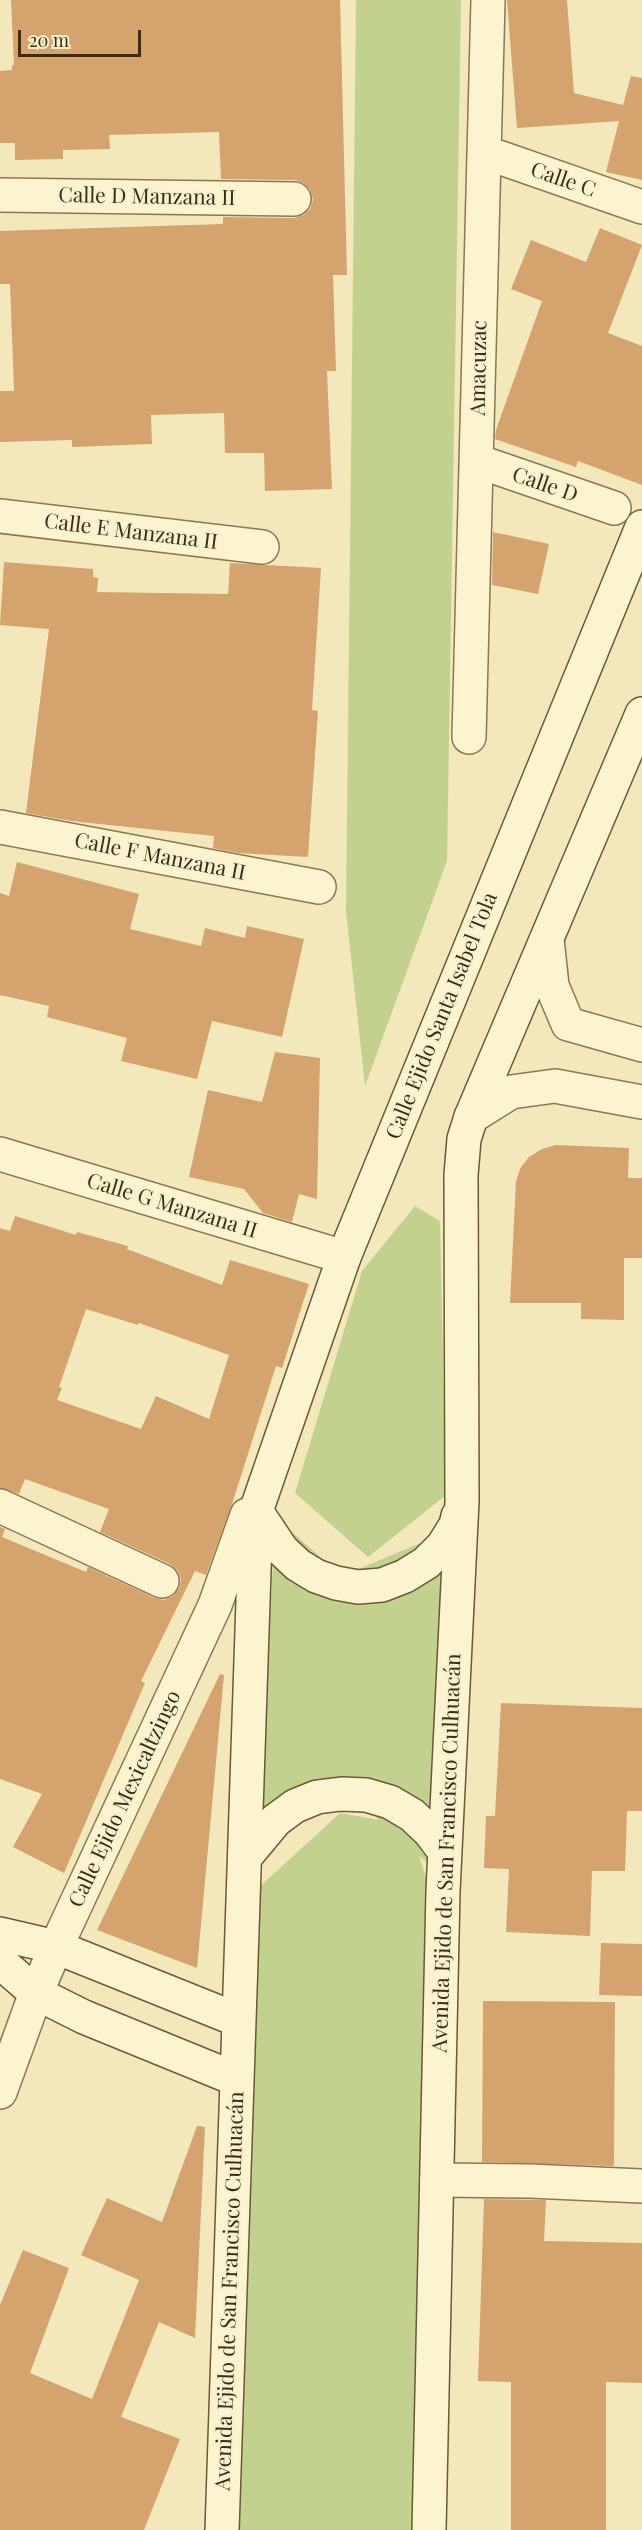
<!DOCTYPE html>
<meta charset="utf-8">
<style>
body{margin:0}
#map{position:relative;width:642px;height:2530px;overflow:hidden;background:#f2e8bb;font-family:"Playfair Display",serif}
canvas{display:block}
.scale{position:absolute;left:18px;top:30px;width:123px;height:27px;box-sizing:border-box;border:3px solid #392c1a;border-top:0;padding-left:8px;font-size:18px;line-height:21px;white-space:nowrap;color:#392c1a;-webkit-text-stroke:4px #f9f1cb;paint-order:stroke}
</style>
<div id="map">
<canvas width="642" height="2530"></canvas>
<div class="scale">20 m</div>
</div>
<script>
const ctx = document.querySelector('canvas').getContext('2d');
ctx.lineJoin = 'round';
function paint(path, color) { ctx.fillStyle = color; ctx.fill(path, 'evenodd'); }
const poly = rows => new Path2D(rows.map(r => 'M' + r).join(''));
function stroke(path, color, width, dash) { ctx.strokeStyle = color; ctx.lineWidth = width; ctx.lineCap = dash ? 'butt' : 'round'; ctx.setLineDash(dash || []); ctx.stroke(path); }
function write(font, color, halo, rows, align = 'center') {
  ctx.font = font + ' "Playfair Display",serif'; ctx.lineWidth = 4.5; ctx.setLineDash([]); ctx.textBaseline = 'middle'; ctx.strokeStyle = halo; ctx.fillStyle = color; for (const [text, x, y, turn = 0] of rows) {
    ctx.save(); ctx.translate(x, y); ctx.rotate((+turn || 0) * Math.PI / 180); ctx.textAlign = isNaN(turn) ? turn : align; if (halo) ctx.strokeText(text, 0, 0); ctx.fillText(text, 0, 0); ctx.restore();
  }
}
paint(poly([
 [356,0,461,0,447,861,365,1086,346,911],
 [415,1206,440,1221,446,1495,368,1557,295,1493,362,1271],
 [276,1518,342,1576,447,1532,429,1864,419,1856,432,1895,413,2530,224,2530,243,1902,340,1813,379,1820,337,1784,254,1868]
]), '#c2d18e');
paint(poly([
 [11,0,340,0,347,275,333,275,336,371,327,371,332,489,265,491,264,453,225,453,224,413,151,415,152,444,72,447,72,440,0,442,0,391,14,391,10,284,0,284,0,231,223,224,223,217,294,218,304,215,310,209,313,200,310,189,303,183,295,180,221,179,219,132,109,135,110,149,63,150,63,159,15,160,15,143,0,143,0,71,12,70,12,65,14,65],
 [507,0,567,0,574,93,623,105,631,76,642,78,642,180,606,172,619,121,517,128],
 [600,228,642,245,608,333,642,346,642,485,578,461,576,467,495,439,496,430,542,301,511,289,531,240,586,262],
 [493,532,549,544,538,594,492,585],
 [4,562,93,569,93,577,98,578,97,592,228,594,230,563,321,568,312,710,318,711,308,857,238,853,213,848,214,836,71,821,26,813,49,629,0,625],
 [17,862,139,894,130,929,201,946,205,928,245,938,247,926,304,939,282,1037,212,1021,197,1079,121,1061,127,1038,47,1017,49,1006,0,995,0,893,9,896],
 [275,1052,320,1058,317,1199,299,1194,292,1222,263,1213,244,1189,189,1177,208,1090,262,1102],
 [556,1145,629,1148,628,1178,642,1178,642,1258,624,1258,624,1320,581,1319,581,1303,510,1303,516,1181,521,1167,529,1157,542,1149],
 [15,1216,76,1235,77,1232,128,1246,127,1249,222,1285,230,1260,309,1284,282,1368,276,1366,232,1504,206,1575,195,1571,141,1681,145,1683,64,1873,13,1847,42,1794,0,1779,0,1527,5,1529,2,1537,86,1572,88,1567,155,1598,164,1600,173,1596,179,1588,181,1580,178,1571,170,1564,100,1532,109,1509,25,1479,19,1494,0,1488,0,1228,10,1231],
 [86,1309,138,1325,139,1323,229,1355,209,1419,156,1396,141,1429,57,1400,62,1388,59,1387],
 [220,1674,224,1675,197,1968,97,1930],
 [501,1703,642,1708,642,1811,627,1811,625,1871,592,1871,590,1936,506,1932,509,1869,484,1868,486,1816,495,1816],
 [601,1943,642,1944,642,1996,599,1995],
 [483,2001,615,2002,614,2166,482,2162],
 [197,2126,205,2127,195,2338,159,2322,121,2417,180,2439,144,2530,0,2530,0,2305,23,2250,69,2268,30,2373,92,2399,139,2280,81,2255,107,2198,162,2222],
 [484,2199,546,2200,544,2241,642,2243,642,2383,606,2382,606,2530,511,2530,511,2382,478,2381]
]), '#d5a36d');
const street = poly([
 [484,152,642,207],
 [0,195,294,199],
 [477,461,614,508],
 [0,516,262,547],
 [469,737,488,0],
 [0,827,319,887],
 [547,939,552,986,568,1024,642,1045],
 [471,1117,511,1092,555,1086,642,1102],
 [0,1154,344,1257],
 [0,1506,162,1581],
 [0,2092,36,1993,56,1947,215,1605,247,1515,256,1511],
 [437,2180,530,2181,642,2186]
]);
const secondary = poly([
 [256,1511,282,1550,298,1565,316,1576,336,1583,358,1587,382,1585,405,1576,426,1563,443,1546,456,1525,458,1516],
 [246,1856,276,1820,295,1806,317,1797,341,1794,366,1795,390,1802,412,1815,430,1832,445,1852],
 [0,1934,56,1947,238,2020],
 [0,1962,36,1993,84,2017,236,2079],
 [222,2530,256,1511,344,1257,642,527],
 [429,2530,443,1891,462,1501,461,1175,464,1139,471,1117,642,714]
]);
stroke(street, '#8b7753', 36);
stroke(secondary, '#6d5837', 36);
stroke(street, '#fcf4cf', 33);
stroke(secondary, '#fcf4cf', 33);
write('21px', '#392c1a', '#f9f1cb', [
 ["Calle C",563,180,19],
 ["Calle D Manzana II",147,197,1],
 ["Amacuzac",479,368,-89],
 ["Calle D",545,485,19],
 ["Calle E Manzana II",131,532,7],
 ["Calle F Manzana II",160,857,11],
 ["Calle Ejido Santa Isabel Tola",442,1016,-68],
 ["Calle G Manzana II",172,1206,17],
 ["Calle Ejido Mexicaltzingo",125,1799,-65],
 ["Avenida Ejido de San Francisco Culhuacán",447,1853,-88],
 ["Avenida Ejido de San Francisco Culhuacán",230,2291,-88]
]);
</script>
